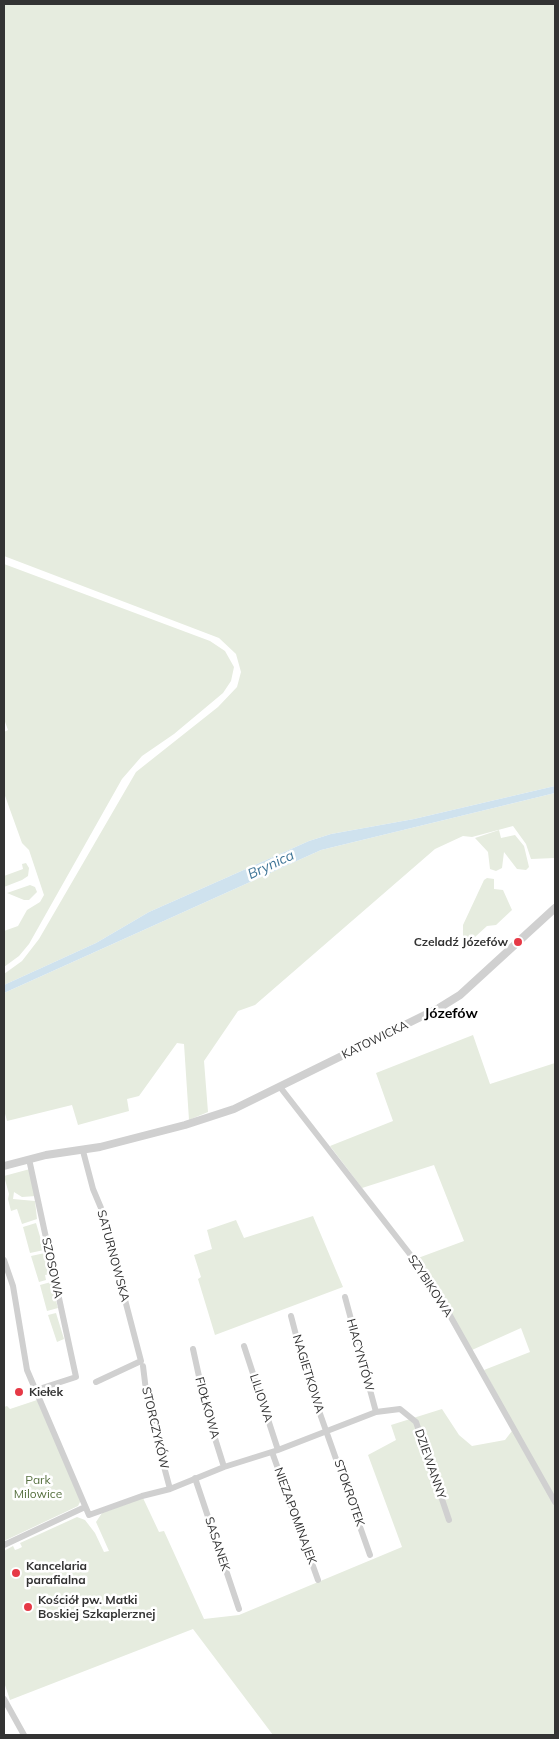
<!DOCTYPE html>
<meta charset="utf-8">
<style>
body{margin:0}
#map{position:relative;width:559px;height:1739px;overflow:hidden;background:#fff;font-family:Mulish,sans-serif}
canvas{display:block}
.frame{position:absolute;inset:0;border:5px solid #333;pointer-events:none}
</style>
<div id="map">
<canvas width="559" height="1739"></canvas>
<div class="frame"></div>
</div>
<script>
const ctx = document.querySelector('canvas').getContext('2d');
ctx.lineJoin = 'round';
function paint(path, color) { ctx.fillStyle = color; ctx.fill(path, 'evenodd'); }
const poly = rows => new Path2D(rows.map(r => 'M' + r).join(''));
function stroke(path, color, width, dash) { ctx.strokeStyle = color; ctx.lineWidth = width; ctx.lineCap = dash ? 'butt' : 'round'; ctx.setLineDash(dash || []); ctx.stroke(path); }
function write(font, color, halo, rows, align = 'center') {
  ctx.font = font + ' Mulish,sans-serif'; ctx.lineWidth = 5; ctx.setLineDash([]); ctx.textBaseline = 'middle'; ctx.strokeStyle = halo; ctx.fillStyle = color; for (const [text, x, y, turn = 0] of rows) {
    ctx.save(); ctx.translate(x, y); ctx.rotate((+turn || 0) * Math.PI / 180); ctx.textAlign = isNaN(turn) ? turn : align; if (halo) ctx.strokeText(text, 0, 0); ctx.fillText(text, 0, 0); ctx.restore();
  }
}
paint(poly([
 [4,4,555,4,555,786,414,819,331,834,309,841,149,912,96,943,4,985,4,974,22,961,39,939,136,772,218,707,237,687,241,672,236,654,219,638,4,556],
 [4,564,210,641,225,651,234,667,231,681,223,693,174,734,142,756,122,779,29,944,19,956,4,967,4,931,18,926,27,910,40,902,44,895,29,850,22,843,4,793,4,732,8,730,4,719],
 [555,793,555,858,531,859,526,844,513,826,472,837,463,836,435,849,255,1005,238,1011,204,1061,208,1112,189,1120,184,1044,177,1043,139,1096,127,1099,129,1111,78,1125,72,1105,7,1121,4,1110,4,993,321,850],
 [499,830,501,838,515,835,524,846,529,867,526,870,517,869,504,852,502,868,496,871,490,869,488,852,475,838],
 [26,863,29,868,28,876,22,880,4,887,4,876,23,869,22,864],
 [487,878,494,879,494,889,503,890,512,910,496,925,487,926,463,948,463,925,484,880],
 [30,885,35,887,37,892,29,900,24,900,7,893],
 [473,1035,490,1084,555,1063,555,1735,273,1735,193,1629,10,1700,4,1682,4,1551,13,1546,15,1550,18,1549,22,1547,20,1543,77,1517,85,1520,95,1533,104,1552,109,1551,96,1522,102,1513,143,1498,159,1532,164,1531,204,1619,239,1615,402,1547,368,1455,396,1440,391,1425,442,1409,459,1435,472,1446,505,1440,515,1427,484,1370,530,1352,521,1328,472,1350,418,1258,464,1241,434,1165,362,1188,330,1146,393,1121,376,1073],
 [30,1169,36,1196,22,1197,14,1192,13,1199,35,1201,37,1219,22,1224,17,1209,11,1211,8,1199,9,1194,4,1176],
 [313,1216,343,1287,215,1335,198,1279,201,1277,194,1255,212,1249,207,1230,236,1220,244,1238],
 [36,1223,44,1250,30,1253,23,1227],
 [45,1253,50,1274,45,1275,46,1280,39,1282,31,1256],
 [51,1282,58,1308,47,1311,40,1285],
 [56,1313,64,1339,57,1342,48,1315],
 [37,1400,81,1500,78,1506,4,1541,4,1407,7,1406,10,1409]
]), '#e6ecdf');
paint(poly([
 [555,786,555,793,321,850,4,993,4,985,96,943,149,912,309,841,331,834,414,819]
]), '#cfe2ee');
stroke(poly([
 [280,1087,430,1280,555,1502],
 [83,1151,93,1189,101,1208,141,1361,96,1382],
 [29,1159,76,1377,36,1390],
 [4,1260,13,1286,27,1370,89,1515,142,1496,170,1489,224,1467,278,1450,376,1412,400,1409,416,1422,449,1520],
 [345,1297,376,1412],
 [291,1316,307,1377,370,1555],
 [244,1346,278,1450],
 [193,1349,207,1413,224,1467],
 [143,1366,148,1407,170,1489],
 [272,1452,318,1580],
 [195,1478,239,1609],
 [4,1545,85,1507],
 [4,1699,24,1735]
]), '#d0d0d0', 6);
stroke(poly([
 [4,1166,46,1155,100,1147,185,1125,234,1109,439,1008,460,995,555,908]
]), '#d0d0d0', 8);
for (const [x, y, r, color] of [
 [518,942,5,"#e63946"],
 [19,1392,5,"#e63946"],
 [16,1573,5,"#e63946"],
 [28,1607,5,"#e63946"]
]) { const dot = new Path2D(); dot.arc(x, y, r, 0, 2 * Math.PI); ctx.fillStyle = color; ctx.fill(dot); stroke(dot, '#fff', 2); }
write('bold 12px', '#333', '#fff', [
 ["Czeladź Józefów",508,942,"right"],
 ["Kiełek",29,1392],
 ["Kancelaria",26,1566],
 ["parafialna",26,1580],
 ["Kościół pw. Matki",38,1600],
 ["Boskiej Szkaplerznej",38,1614]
], 'left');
write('12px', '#333', '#fff', [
 ["KATOWICKA",375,1040,-26],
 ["SATURNOWSKA",113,1256,75],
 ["SZOSOWA",52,1268,78],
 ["SZYBIKOWA",430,1286,57],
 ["HIACYNTÓW",360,1355,75],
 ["NAGIETKOWA",308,1374,73],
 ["LILIOWA",261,1398,72],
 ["FIOŁKOWA",207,1408,75],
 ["STORCZYKÓW",155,1428,77],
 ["DZIEWANNY",430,1464,71],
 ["STOKROTEK",349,1493,71],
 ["NIEZAPOMINAJEK",295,1516,70],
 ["SASANEK",217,1544,72]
]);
write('12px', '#56703f', '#fff', [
 ["Park",38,1480],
 ["Milowice",38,1494]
]);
write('italic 14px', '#3f7597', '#fff', [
 ["Brynica",271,865,-25]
]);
write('bold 14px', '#000', '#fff', [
 ["Józefów",451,1014]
]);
</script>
